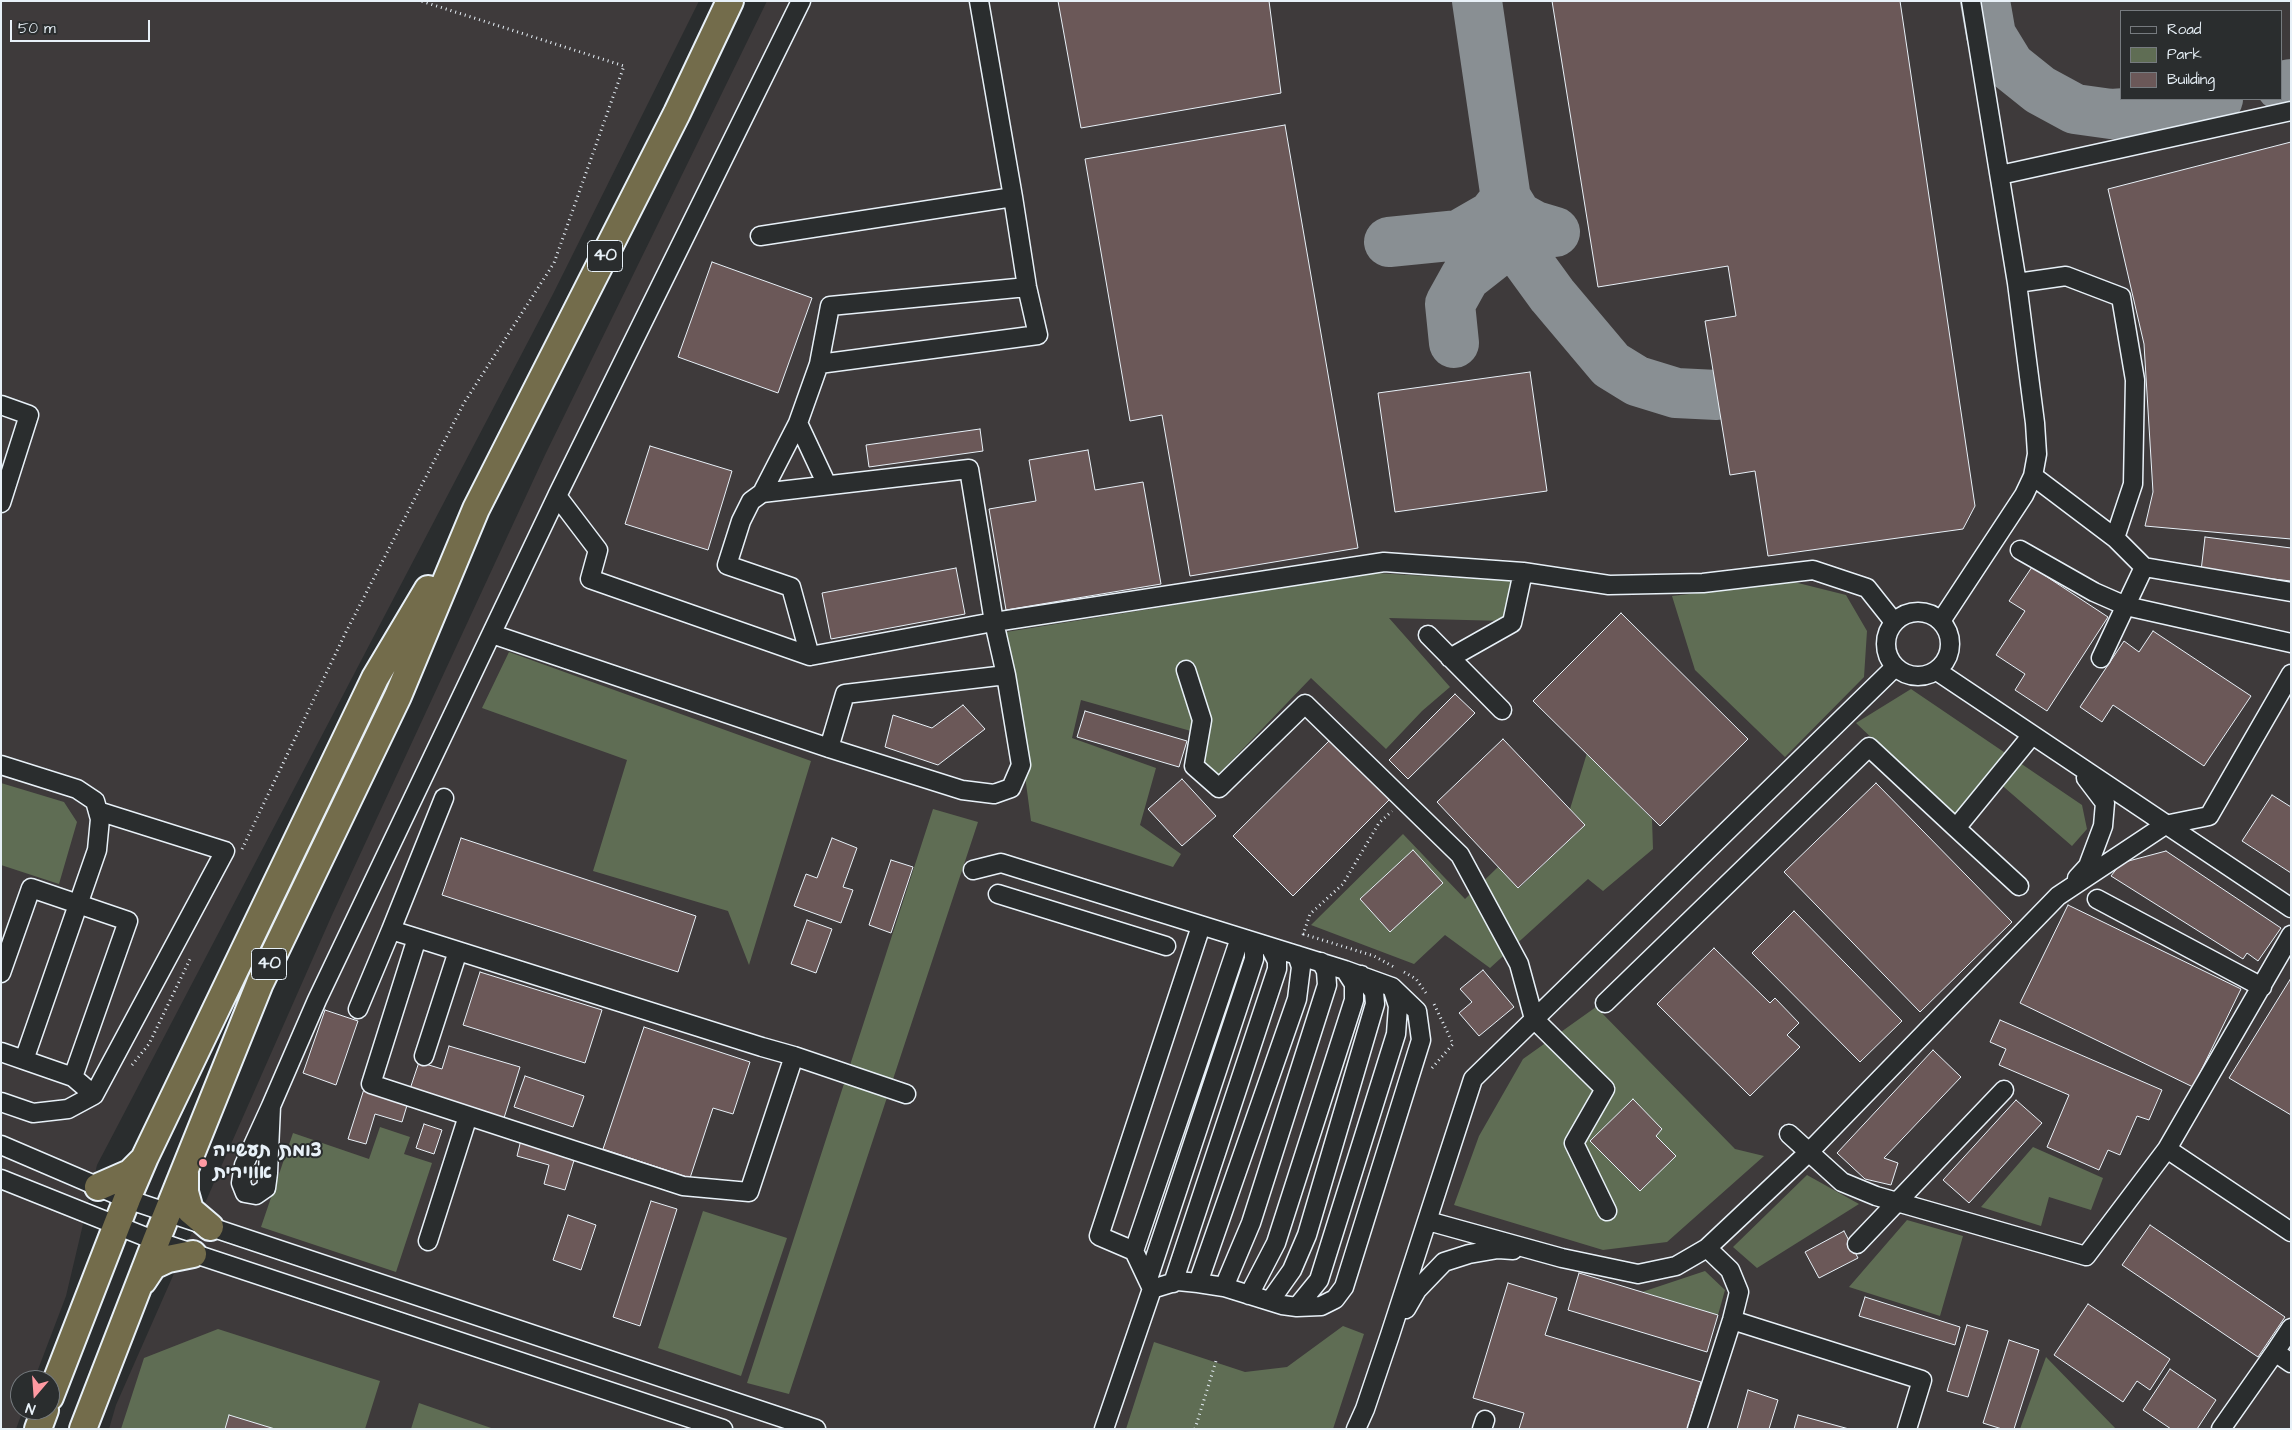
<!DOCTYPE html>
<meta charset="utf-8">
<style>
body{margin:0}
#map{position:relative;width:2292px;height:1430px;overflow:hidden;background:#2a2d2e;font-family:"Architects Daughter",sans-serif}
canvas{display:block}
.frame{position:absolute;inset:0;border:2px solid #e8f1f8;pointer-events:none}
.legend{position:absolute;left:2120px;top:10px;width:162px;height:90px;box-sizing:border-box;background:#2a2d2e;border:1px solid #767b7f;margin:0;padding:6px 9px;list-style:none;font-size:15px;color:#e8f1f8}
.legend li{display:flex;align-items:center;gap:10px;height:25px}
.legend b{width:25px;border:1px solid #767b7f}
.north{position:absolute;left:10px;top:1370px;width:50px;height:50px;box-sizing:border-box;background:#2a2d2e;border:1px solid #767b7f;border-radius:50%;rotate:198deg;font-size:14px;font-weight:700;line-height:20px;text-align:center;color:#e8f1f8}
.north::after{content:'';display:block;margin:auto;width:18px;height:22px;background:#ff9aa2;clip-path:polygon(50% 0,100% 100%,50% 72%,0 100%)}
.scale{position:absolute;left:10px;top:20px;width:140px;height:22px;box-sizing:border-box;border:2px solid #e8f1f8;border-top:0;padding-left:6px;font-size:15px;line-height:18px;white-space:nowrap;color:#e8f1f8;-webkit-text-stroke:4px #2a2d2e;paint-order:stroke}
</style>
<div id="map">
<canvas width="2292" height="1430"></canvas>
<div class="frame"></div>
<ul class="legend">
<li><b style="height:6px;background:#2a2d2e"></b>Road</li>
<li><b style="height:14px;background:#5f6d54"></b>Park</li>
<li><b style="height:14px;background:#6b5858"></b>Building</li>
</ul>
<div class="north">N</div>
<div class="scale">50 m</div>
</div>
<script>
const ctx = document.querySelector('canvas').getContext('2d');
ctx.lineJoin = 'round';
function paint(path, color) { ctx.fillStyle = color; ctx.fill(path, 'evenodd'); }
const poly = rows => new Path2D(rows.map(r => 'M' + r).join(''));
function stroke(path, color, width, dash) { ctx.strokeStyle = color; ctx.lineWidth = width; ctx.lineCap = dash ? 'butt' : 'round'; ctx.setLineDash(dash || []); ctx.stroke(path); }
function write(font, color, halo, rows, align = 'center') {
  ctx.font = font + ' "Architects Daughter","Playpen Sans Hebrew",sans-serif'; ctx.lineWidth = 4; ctx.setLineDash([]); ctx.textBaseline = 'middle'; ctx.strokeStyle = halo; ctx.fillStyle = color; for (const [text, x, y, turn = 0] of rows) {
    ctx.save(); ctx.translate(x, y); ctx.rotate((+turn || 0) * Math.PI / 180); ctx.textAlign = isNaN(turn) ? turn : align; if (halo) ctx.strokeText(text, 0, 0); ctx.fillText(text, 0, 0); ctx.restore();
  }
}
paint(poly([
 [1,1,699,1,553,294,97,1165,66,1296,34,1380,20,1380,20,1410,23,1410,16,1429,1,1429],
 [767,1,2291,1,2291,1429,109,1429,116,1405,332,915,545,455],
 [2121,11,2281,11,2281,99,2121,99]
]), '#3e3a3b');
paint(poly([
 [1375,573,1511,581,1504,621,1389,618,1450,687,1422,711,1386,749,1311,678,1215,778,1202,766,1205,735,1081,700,1072,738,1156,768,1140,825,1181,854,1173,867,1031,821,1006,632],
 [1794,582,1846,595,1867,631,1864,677,1785,757,1695,670,1672,596],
 [509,652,811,761,749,965,728,911,593,871,627,760,482,708],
 [1911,689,2082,805,2087,829,2072,846,1990,775,1955,817,1856,723],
 [1587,753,1652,819,1653,849,1603,891,1588,879,1490,968,1445,935,1414,964,1311,925,1403,834,1465,899,1498,867,1519,888,1585,825,1570,809],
 [1,783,64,802,77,822,59,884,1,865],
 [933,809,978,822,789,1394,747,1383],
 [1596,1007,1735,1149,1764,1156,1667,1242,1603,1250,1454,1205,1479,1136,1523,1059],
 [380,1127,410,1137,404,1154,432,1163,396,1272,261,1227,293,1133,369,1159],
 [2033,1147,2103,1178,2091,1210,2049,1197,2041,1226,1981,1207],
 [1807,1175,1859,1204,1757,1268,1733,1247],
 [703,1211,787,1238,741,1376,658,1348],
 [1907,1220,1963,1236,1940,1316,1849,1287],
 [1705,1271,1725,1290,1718,1315,1642,1292],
 [1343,1326,1364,1334,1333,1429,1126,1429,1154,1342,1245,1372,1287,1367],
 [218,1329,380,1381,365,1429,121,1429,144,1358],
 [2046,1357,2116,1429,2020,1429],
 [419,1403,494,1429,411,1429]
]), '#5f6d54');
stroke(poly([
 [1477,1,1512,240,1552,295,1611,365,1637,381,1676,393,1717,395],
 [1985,1,1991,35,2010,66,2040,90,2075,109,2111,114,2156,111,2218,99],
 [2281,86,2291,84],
 [1506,198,1517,216,1535,226,1555,232],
 [1389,242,1459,235,1492,216,1506,198],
 [1454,343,1450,304,1465,277,1512,240]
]), '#898f93', 50);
const building = poly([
 [1058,1,1269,1,1281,93,1081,128,1058,1],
 [1552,1,1900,1,1975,506,1963,529,1768,556,1755,471,1730,475,1705,321,1736,316,1728,266,1598,287,1552,1],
 [1285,125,1358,548,1190,576,1162,415,1130,421,1085,159,1285,125],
 [2291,142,2291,539,2145,526,2153,492,2144,344,2108,189,2291,142],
 [712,262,812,298,778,393,678,357,712,262],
 [1530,372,1547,491,1395,512,1378,393,1530,372],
 [980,429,983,451,869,467,866,445,980,429],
 [650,446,732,471,708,550,625,524,650,446],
 [1088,450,1095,490,1143,482,1161,584,1006,610,989,509,1036,501,1029,460,1088,450],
 [2205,537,2291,548,2291,581,2201,571,2205,537],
 [2032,567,2108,617,2047,711,2015,690,2025,674,1996,655,2025,611,2009,601,2032,567],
 [956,568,965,614,831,639,822,593,956,568],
 [1621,613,1748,739,1660,826,1533,701,1621,613],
 [2153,631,2251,696,2204,766,2113,705,2102,722,2080,707,2124,641,2139,652,2153,631],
 [1455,694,1475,713,1408,779,1389,760,1455,694],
 [963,705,985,729,938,765,885,747,893,715,932,728,963,705],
 [1085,711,1187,741,1179,767,1077,737,1085,711],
 [1331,739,1391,798,1293,896,1233,836,1331,739],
 [1503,739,1585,825,1518,888,1437,802,1503,739],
 [1182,779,1216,816,1182,846,1148,809,1182,779],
 [1876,783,2012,922,1920,1012,1784,872,1876,783],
 [2272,795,2291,807,2291,873,2242,841,2272,795],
 [461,838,696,916,678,972,442,895,461,838],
 [832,838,857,848,843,887,853,890,841,923,794,906,806,874,817,878,832,838],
 [1413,850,1443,883,1390,932,1360,899,1413,850],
 [2166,851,2281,928,2258,961,2247,953,2243,959,2111,876,2121,863,2166,851],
 [891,860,913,867,891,933,869,925,891,860],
 [2068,905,2241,989,2193,1087,2020,1003,2068,905],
 [1794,911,1902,1021,1860,1062,1752,953,1794,911],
 [807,920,832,929,816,973,791,964,807,920],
 [1714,948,1770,1003,1775,998,1799,1023,1787,1035,1800,1047,1750,1096,1657,1004,1714,948],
 [1483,970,1514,1007,1479,1036,1459,1013,1472,1002,1460,989,1483,970],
 [480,972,602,1010,585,1063,463,1025,480,972],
 [2291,978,2291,1115,2229,1078,2291,978],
 [325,1010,358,1021,336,1085,303,1073,325,1010],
 [2000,1020,2162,1090,2149,1120,2137,1116,2120,1155,2108,1150,2099,1170,2047,1147,2069,1095,1999,1065,2006,1049,1990,1042,2000,1020],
 [644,1027,750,1062,733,1114,713,1108,690,1178,603,1149,644,1027],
 [449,1046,520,1067,504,1118,410,1089,419,1062,442,1069,449,1046],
 [1933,1050,1961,1077,1884,1158,1898,1163,1891,1185,1865,1179,1837,1153,1933,1050],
 [525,1076,584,1096,573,1127,514,1107,525,1076],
 [364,1089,408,1102,402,1122,375,1114,366,1144,348,1139,364,1089],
 [1633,1099,1662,1129,1656,1136,1676,1156,1640,1191,1590,1141,1633,1099],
 [2016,1100,2042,1123,1969,1203,1943,1180,2016,1100],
 [424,1124,442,1130,434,1154,416,1148,424,1124],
 [521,1140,575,1157,565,1190,544,1184,549,1165,517,1156,521,1140],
 [651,1201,677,1209,640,1326,613,1317,651,1201],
 [568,1215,596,1225,581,1270,553,1260,568,1215],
 [2150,1225,2285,1317,2258,1357,2122,1265,2150,1225],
 [1844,1231,1858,1258,1819,1278,1805,1252,1844,1231],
 [1579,1273,1718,1315,1707,1352,1568,1310,1579,1273],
 [1508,1283,1557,1298,1545,1335,1701,1382,1687,1429,1519,1429,1524,1413,1473,1398,1508,1283],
 [1865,1297,1960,1327,1955,1345,1859,1316,1865,1297],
 [2088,1304,2170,1359,2150,1390,2137,1381,2123,1402,2054,1355,2088,1304],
 [1967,1325,1988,1331,1968,1397,1947,1391,1967,1325],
 [2009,1340,2039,1350,2014,1429,2002,1429,1983,1423,2009,1340],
 [2170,1369,2216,1400,2197,1429,2171,1429,2143,1410,2170,1369],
 [1748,1390,1778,1400,1769,1429,1737,1429,1748,1390],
 [229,1415,275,1429,225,1429,229,1415],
 [1798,1415,1849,1429,1794,1429,1798,1415]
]);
paint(building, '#6b5858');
stroke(building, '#e8f1f8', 1);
const minor = poly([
 [2000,175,2291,111],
 [1013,197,1027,287,1038,335,819,364,830,306,1027,287],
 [760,236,1013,197,979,1],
 [2017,283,2066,276,2121,297,2135,380,2133,484,2115,538],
 [1,405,29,415,1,503],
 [798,423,819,364],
 [2033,476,2115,538,2144,567,2291,592],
 [762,493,798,423,827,485],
 [557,496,801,1],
 [2020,550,2094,592,2126,606,2291,643],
 '1886 644a32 32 0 1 1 64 0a32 32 0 1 1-64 0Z',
 [1941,621,2024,495,2033,476,2037,454,2035,423,2017,283,1971,1],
 [492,634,829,748,962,790,994,794,1011,788,1021,765,1006,675],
 [1428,635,1502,710],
 [810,656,791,587,727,565,741,521,751,501,762,493,969,469,994,622,1006,675,845,694,829,748],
 [1450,658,1512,623,1523,572],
 [2101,658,2144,567],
 [1186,670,1202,720,1194,766,1219,788,1305,704,1460,855,1519,964,1534,1019,1605,1089,1574,1143,1607,1211],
 [1937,671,2291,908],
 [1,765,77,789,95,801,100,819,97,850,24,1060,1,1052],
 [973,870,1001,863,1345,970,1392,987,1417,1011,1421,1040,1344,1287,1335,1299,1321,1306,1297,1307,1282,1305,1224,1287,1198,1283,1178,1281,1152,1289],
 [2077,878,2088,866,2103,826,2105,803,2086,778],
 [2019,886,1956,828,2032,735],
 [998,894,1166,946],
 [2097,899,2262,987],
 [391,930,444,798],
 [1,973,31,888,128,921,73,1077,94,1095,225,851,98,811],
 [1605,1003,1869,747,1956,828],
 [358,1009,391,930,417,938,762,1047,794,1056,749,1192,683,1186,371,1084,417,938],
 [424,1056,458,951],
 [794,1056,906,1094],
 [24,1060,73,1077],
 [1,1102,33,1113,68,1109,94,1095],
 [271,1106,244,1165,241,1183,245,1193,256,1195,266,1188,268,1173,271,1106,317,1000,557,496,598,550,590,579,810,656,988,623,1384,562,1523,572,1609,585,1703,583,1813,570,1867,588,1894,622],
 [1789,1134,1842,1182,1876,1196,2086,1256,2167,1149,2291,1232],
 [1,1145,127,1199,816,1429],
 [2167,1149,2291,935],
 [1,1179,156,1241,723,1429],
 [1428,1221,1562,1258,1638,1274,1676,1266,1707,1248,1809,1152,2058,896,2165,825,2209,816,2291,674],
 [428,1241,468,1116],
 [1857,1244,2004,1090],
 [1134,1251,1099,1236,1201,926],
 [1148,1279,1254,959,1254,942],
 [1173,1283,1277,969,1277,961,1270,947],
 [1198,1283,1297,999,1301,967,1297,955],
 [1224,1287,1251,1223,1327,985,1326,971,1321,962],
 [1249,1295,1276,1243,1354,1000,1354,984,1345,970],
 [1270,1301,1292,1270,1307,1235,1375,1004,1374,992,1361,975],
 [1297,1307,1319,1280,1396,1034,1398,1006,1392,987],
 [1406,1309,1417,1290,1444,1262,1469,1254,1498,1249,1513,1250],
 [1732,1320,1922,1380,1907,1429],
 [2275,1352,2291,1328],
 [1104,1429,1152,1289,1134,1251,1240,938],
 [1356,1429,1365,1409,1390,1335,1473,1079,1895,667],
 [1482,1429,1485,1420],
 [1697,1429,1732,1320,1739,1292,1730,1270,1707,1248],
 [2221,1429,2275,1352,2291,1363]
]);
const highway = poly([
 [185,1173,185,1192,190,1210,210,1227],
 [98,1187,130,1173,143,1160],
 [143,1281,153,1266,168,1259,193,1254],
 [50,1397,127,1199,145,1157,375,678,428,589],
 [38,1429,45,1410],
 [83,1429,156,1241,260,983,398,696,476,509,677,113,730,1]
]);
stroke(minor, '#e8f1f8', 21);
stroke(highway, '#e8f1f8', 30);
stroke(poly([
 [242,849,346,632,464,403,554,263,624,66,421,1],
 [1303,934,1374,956,1394,967],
 [1303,935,1310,914,1343,884,1379,823,1392,811],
 [1404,972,1416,979,1426,993],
 [132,1065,149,1044,191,957],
 [1432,1068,1453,1044,1434,1004],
 [1195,1429,1216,1361]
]), '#e8f1f8', 3, [1, 4]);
stroke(minor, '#2a2d2e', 18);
stroke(highway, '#736c4b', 26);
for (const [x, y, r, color] of [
 [203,1163,5,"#ff9aa2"]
]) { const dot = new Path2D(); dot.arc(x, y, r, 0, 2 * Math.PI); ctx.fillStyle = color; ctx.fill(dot); stroke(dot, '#2a2d2e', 2); }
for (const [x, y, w] of [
 [605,256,35],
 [269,964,35]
]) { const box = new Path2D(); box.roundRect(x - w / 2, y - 15.5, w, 31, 4); ctx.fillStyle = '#2a2d2e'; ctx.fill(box); stroke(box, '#e8f1f8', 1); }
write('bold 18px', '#e8f1f8', null, [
 ["40",605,256],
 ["40",269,964]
]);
write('bold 19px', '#e8f1f8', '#2a2d2e', [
 ["צומת תעשייה",213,1152],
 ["אווירית",213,1174]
], 'left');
</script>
